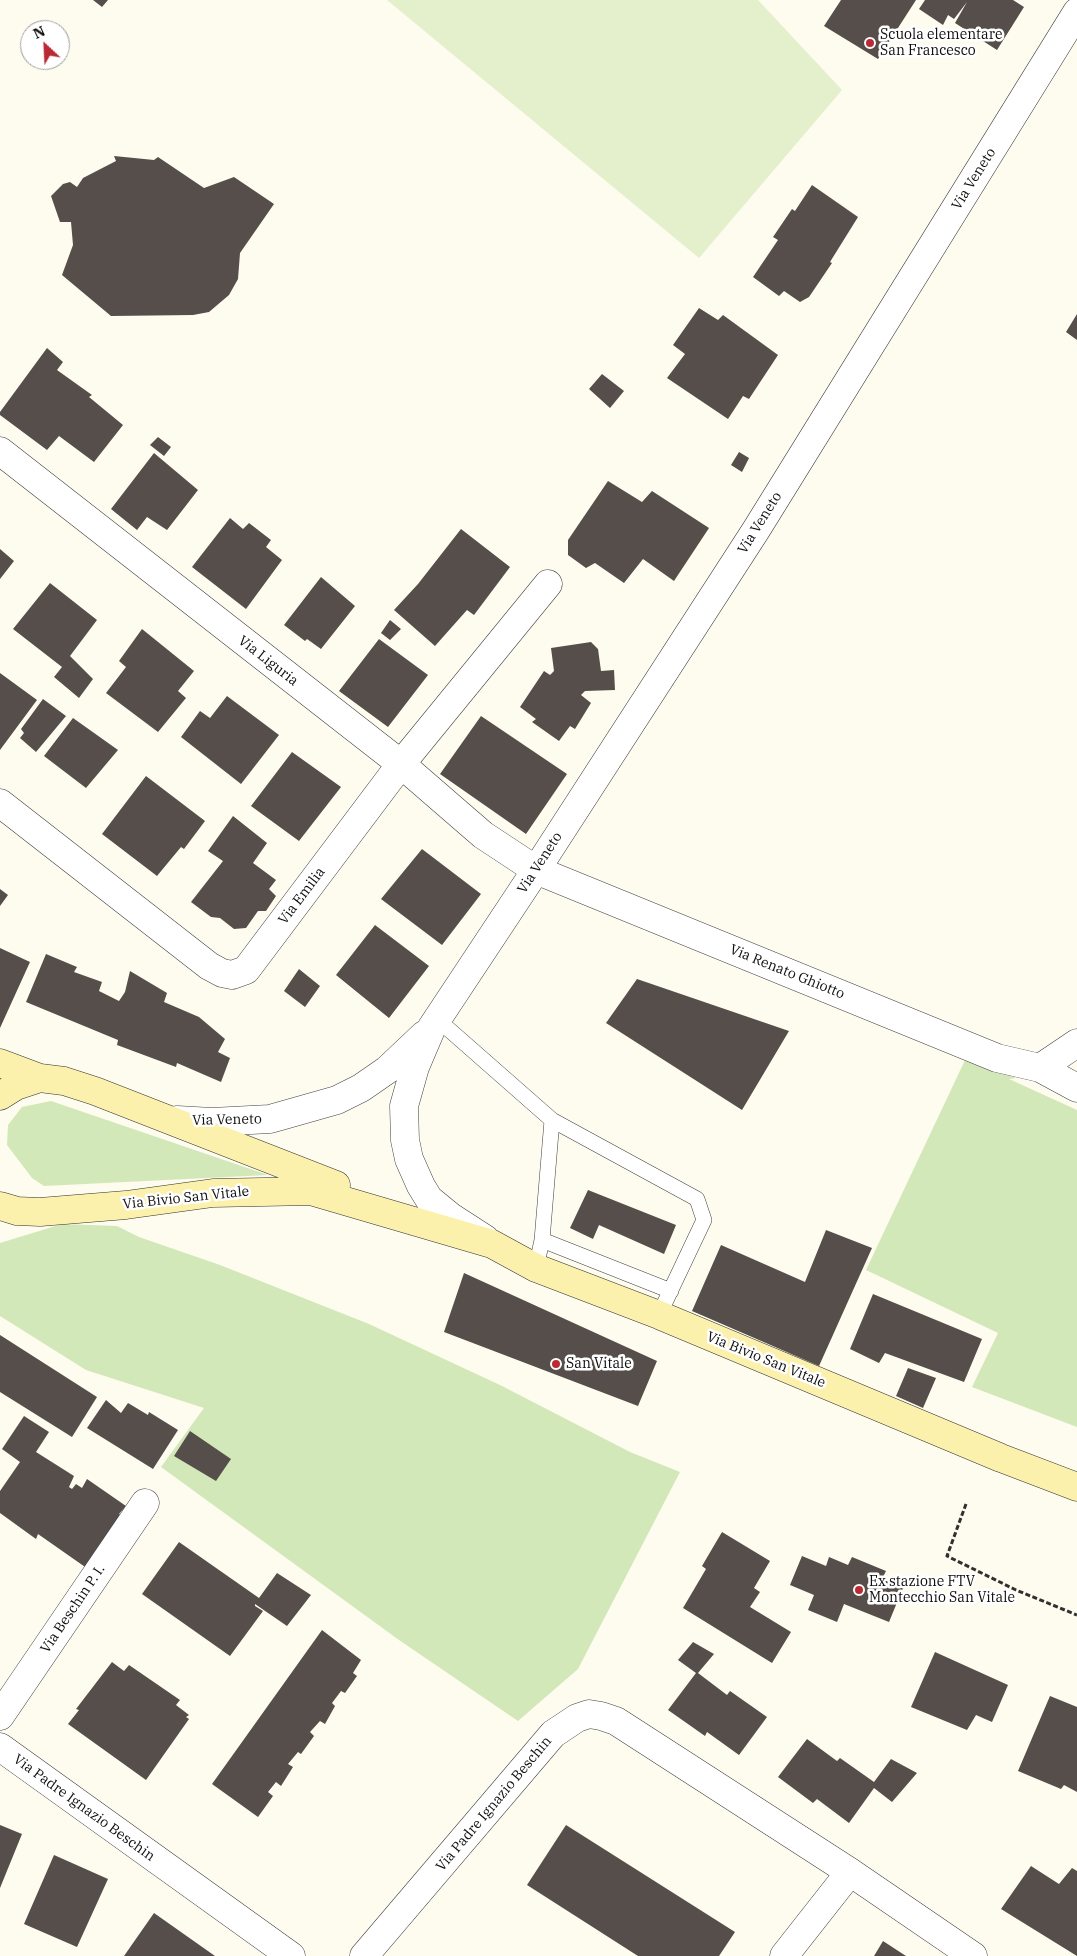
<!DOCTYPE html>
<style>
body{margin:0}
#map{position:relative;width:1077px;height:1956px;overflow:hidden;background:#fefbef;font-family:"IBM Plex Serif",serif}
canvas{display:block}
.north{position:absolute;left:20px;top:20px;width:50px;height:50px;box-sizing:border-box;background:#fff;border:1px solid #9f9f9f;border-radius:50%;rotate:335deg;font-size:14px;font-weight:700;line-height:20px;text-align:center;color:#0e0e0e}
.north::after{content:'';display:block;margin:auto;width:18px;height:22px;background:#b92a35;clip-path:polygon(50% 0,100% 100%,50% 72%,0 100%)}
</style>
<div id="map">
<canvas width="1077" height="1956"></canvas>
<div class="north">N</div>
</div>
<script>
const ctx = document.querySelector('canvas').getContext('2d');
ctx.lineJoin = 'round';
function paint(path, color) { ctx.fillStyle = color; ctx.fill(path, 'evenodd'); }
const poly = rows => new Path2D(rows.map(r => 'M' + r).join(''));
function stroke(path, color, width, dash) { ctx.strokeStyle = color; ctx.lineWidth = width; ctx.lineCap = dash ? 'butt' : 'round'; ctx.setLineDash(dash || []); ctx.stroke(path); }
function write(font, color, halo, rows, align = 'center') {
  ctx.font = font + ' "IBM Plex Serif",serif'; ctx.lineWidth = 5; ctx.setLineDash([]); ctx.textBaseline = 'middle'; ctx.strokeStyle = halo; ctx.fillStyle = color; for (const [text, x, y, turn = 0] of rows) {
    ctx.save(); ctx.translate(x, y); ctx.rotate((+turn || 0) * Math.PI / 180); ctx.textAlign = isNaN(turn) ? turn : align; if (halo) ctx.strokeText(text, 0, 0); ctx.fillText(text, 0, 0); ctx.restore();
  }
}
paint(poly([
 [966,1058,1016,1078,1009,1079,1077,1110,1077,1427,972,1387,998,1333,866,1270],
 [51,1101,268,1175,44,1186,32,1178,7,1145,8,1125,22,1107],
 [62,1224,117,1226,139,1237,220,1265,369,1324,500,1385,630,1452,680,1472,578,1669,518,1721,399,1640,161,1467,204,1408,86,1370,0,1316,0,1243]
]), '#d3e8b9');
paint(poly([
 [387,0,758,0,842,90,699,258]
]), '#e4efcb');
paint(poly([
 [93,0,108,0,102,7],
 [841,0,916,0,878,59,824,26],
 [925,0,1013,0,1024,7,997,50,955,23,967,2,954,19,948,15,943,25,919,9],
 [114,156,154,160,158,157,204,188,234,177,274,204,240,253,238,279,229,295,209,312,193,315,111,316,62,275,73,245,71,222,60,222,51,196,63,184,70,182,77,187,83,178,116,161],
 [812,185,858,217,830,262,832,263,809,297,800,302,784,291,779,296,753,277,778,240,773,237,792,209,795,211],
 [699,308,718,320,723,315,778,355,749,399,743,396,728,419,667,378,685,354,673,345],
 [1077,314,1077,340,1066,332],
 [47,348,63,362,57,370,92,395,89,397,123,425,94,462,59,436,47,450,0,415,0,412],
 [602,374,624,391,610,408,589,389],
 [158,437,171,447,164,456,150,445],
 [739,452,749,458,742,472,731,465],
 [154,453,198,490,167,530,147,517,137,530,111,509],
 [608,481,642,502,652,491,709,528,674,581,643,559,624,583,595,563,586,568,568,555,568,540],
 [230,518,243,529,249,523,271,540,266,547,282,560,246,609,192,567],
 [461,529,510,567,474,615,467,610,435,646,394,610,418,584],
 [0,549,14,561,0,579],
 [321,577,355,606,321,649,307,639,305,641,284,625],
 [50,583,97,620,70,656,93,679,79,698,54,677,62,667,13,629],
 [390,620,401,629,390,640,381,633],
 [142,629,194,671,178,691,186,698,158,732,106,693,126,667,119,661],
 [379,639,428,675,388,727,339,691],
 [591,642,598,649,601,671,614,670,615,690,585,691,581,695,591,703,575,729,570,726,559,741,532,722,536,719,520,707,544,671,550,675,554,671,551,648],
 [0,673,37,700,0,750],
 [227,696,279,735,241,784,181,737,200,711,210,718],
 [43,699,66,716,36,752,20,738,24,733,21,729],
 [481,716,567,774,526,834,440,774],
 [73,718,118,750,86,788,44,756],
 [292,752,341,787,299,841,251,806],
 [146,776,205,821,184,849,181,847,157,876,102,834],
 [233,816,267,843,253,863,276,880,269,889,276,896,266,911,258,911,246,928,234,929,220,918,211,917,191,902,223,861,208,851],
 [422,849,481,894,442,945,381,899],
 [0,889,8,895,0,906],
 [375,925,429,966,389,1018,336,975],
 [0,948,30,962,0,1028],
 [46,954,77,967,74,972,102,982,99,991,119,1001,125,992,130,971,167,993,164,1002,199,1017,225,1039,218,1052,230,1058,221,1082,177,1063,176,1067,117,1045,118,1040,26,1002],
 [299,969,320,986,305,1007,284,991],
 [637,979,789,1031,742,1110,606,1023],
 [588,1190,676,1225,664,1254,599,1225,593,1239,570,1228],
 [826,1230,872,1248,819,1366,692,1311,721,1245,805,1282],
 [464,1273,657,1361,638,1406,444,1332],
 [873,1294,982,1339,964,1382,885,1353,879,1363,850,1349],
 [0,1335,97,1397,72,1437,0,1392],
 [908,1368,936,1378,923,1408,896,1396],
 [106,1400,121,1413,128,1403,148,1415,149,1412,178,1430,153,1469,87,1428],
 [24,1416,49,1432,36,1452,74,1476,69,1487,72,1489,76,1484,82,1488,87,1479,126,1506,119,1514,124,1517,88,1569,38,1534,36,1539,0,1513,0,1491,20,1462,2,1449],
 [190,1431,231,1459,216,1481,174,1456],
 [722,1532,770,1561,754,1588,760,1592,750,1607,791,1632,772,1663,683,1608,706,1569,702,1566],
 [179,1542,259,1598,277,1573,311,1595,287,1626,255,1604,255,1606,263,1611,230,1656,142,1594],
 [802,1556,826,1566,829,1557,848,1565,852,1557,886,1571,882,1579,903,1588,889,1622,844,1604,837,1622,808,1610,814,1595,790,1585],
 [322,1630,361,1660,353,1673,357,1676,345,1693,341,1691,332,1703,335,1706,325,1724,320,1721,310,1732,314,1736,301,1754,298,1752,288,1764,293,1767,281,1786,276,1782,268,1792,273,1796,258,1817,212,1784],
 [693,1642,714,1654,698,1673,727,1695,730,1691,767,1717,739,1755,707,1732,705,1736,668,1710,696,1673,678,1660],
 [935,1652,1008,1685,992,1722,976,1715,967,1730,911,1707],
 [112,1662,124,1671,129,1665,180,1700,176,1705,189,1715,186,1717,189,1719,146,1780,68,1724,79,1710,76,1709],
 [1050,1696,1077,1707,1077,1792,1064,1785,1061,1789,1018,1771],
 [807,1739,837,1761,840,1758,874,1782,891,1759,917,1773,892,1802,874,1788,849,1823,817,1799,813,1803,778,1777],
 [0,1825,22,1834,0,1888],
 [566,1825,735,1932,719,1956,638,1956,527,1885],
 [54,1855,108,1879,77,1947,24,1924],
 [1031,1866,1059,1884,1072,1868,1077,1871,1077,1956,1001,1909],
 [154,1913,215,1956,124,1956],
 [883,1941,906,1956,874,1956]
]), '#564e4a');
const service = poly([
 [437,1019,552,1120,697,1199,704,1220,659,1315],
 [542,1240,552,1120],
 [536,1268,542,1240,671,1291]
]);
const minor = poly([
 [0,451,401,764,483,835,536,870,997,1058,1040,1068,1077,1043],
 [0,803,209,966,222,973,232,975,246,970,401,764,548,584],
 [1040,1068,1077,1088],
 [177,1120,212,1122,270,1119,337,1100,361,1088,387,1070,424,1035],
 [485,1239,451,1217,429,1199,421,1186,409,1159,405,1140,404,1106,415,1067,432,1027,536,870,756,530,1077,12],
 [0,1716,145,1503],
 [0,1747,291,1956],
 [364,1956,553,1734,577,1718,589,1714,601,1716,616,1721,850,1872,973,1956],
 [784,1956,850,1872]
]);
const secondary = poly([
 [0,1063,40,1078,64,1081,95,1091,336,1185],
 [0,1096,16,1086,40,1078],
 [0,1206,17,1211,40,1212,126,1205,213,1193,311,1191,492,1244,536,1268,659,1315,1001,1458,1077,1487]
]);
stroke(service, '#414141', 16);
stroke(minor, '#414141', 29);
stroke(secondary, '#303030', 29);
stroke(poly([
 [966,1504,947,1556,1016,1590,1077,1615]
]), '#303030', 3, [5, 2.5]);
stroke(service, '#fff', 15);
stroke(minor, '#fff', 28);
stroke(secondary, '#fcf1ac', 28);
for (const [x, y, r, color] of [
 [870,43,5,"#b92a35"],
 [556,1364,5,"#b92a35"],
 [859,1590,5,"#b92a35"]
]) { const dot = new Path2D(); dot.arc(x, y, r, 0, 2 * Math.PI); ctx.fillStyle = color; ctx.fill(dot); stroke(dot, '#fff', 2); }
write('14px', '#0e0e0e', '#fff', [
 ["Scuola elementare",880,35],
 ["San Francesco",880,51],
 ["San Vitale",566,1364],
 ["Ex stazione FTV",869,1582],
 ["Montecchio San Vitale",869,1598]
], 'left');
write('14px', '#0e0e0e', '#fff', [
 ["Via Veneto",974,179,-58],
 ["Via Veneto",760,523,-58],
 ["Via Liguria",268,661,38],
 ["Via Veneto",540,863,-57],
 ["Via Emilia",302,896,-53],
 ["Via Renato Ghiotto",787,972,22],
 ["Via Veneto",227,1120,-1],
 ["Via Bivio San Vitale",186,1198,-6],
 ["Via Bivio San Vitale",766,1360,22],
 ["Via Beschin P. I.",73,1609,-56],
 ["Via Padre Ignazio Beschin",494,1804,-50],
 ["Via Padre Ignazio Beschin",84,1808,36]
]);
</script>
